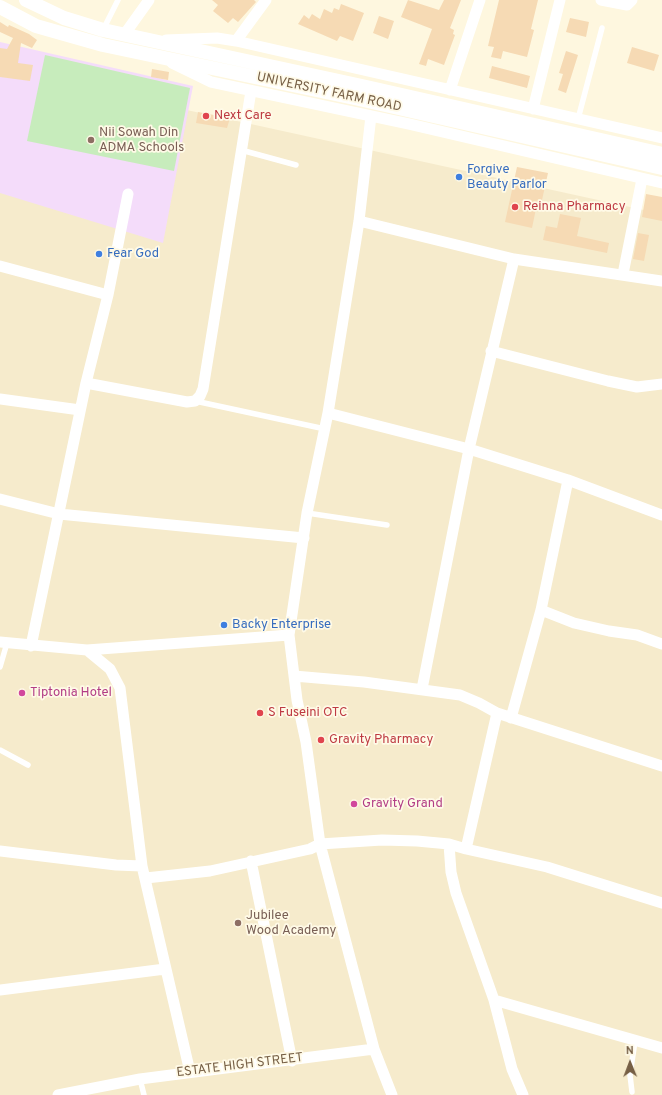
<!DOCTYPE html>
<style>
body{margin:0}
#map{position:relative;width:662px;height:1095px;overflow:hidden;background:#fef7df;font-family:Overpass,sans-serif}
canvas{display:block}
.north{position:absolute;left:610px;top:1043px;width:40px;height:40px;-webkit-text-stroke:3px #fffae7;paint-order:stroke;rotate:359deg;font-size:11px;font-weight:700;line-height:16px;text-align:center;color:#765f45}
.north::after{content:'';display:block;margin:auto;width:14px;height:18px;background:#765f45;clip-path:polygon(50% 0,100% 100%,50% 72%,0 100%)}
</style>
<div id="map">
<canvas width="662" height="1095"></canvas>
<div class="north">N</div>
</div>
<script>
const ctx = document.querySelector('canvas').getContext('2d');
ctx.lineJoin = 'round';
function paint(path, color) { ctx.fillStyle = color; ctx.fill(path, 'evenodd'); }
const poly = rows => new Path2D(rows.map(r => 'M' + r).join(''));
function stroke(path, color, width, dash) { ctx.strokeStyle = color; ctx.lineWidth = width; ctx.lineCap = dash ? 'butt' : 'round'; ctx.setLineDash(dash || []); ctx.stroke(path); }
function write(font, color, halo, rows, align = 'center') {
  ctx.font = font + ' Overpass,sans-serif'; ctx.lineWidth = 3.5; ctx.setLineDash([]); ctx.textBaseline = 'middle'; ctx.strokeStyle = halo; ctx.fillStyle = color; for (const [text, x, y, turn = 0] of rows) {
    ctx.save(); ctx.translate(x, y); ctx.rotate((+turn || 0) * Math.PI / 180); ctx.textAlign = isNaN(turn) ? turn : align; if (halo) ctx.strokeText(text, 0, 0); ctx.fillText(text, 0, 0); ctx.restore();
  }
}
paint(poly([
 [0,60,77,86,662,214,662,1095,0,1095]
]), '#f6ebcc');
paint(poly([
 [0,42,193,86,163,243,0,193]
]), '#f4dcfa');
paint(poly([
 [45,55,190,88,174,171,27,141]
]), '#c7ecbc');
paint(poly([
 [212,0,254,0,256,2,238,22,233,18,228,23,213,11,218,5],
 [408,0,439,10,444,0,461,0,450,28,454,30,453,34,455,35,444,65,428,59,426,66,419,64,432,29,401,17],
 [499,0,538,0,531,29,534,30,527,57,503,51,501,59,491,57,494,47,488,46],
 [341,4,364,13,353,41,340,36,337,41,298,24,304,15,309,19,312,14,320,19,324,9,332,13,334,8,339,10],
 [379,16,394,21,388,39,373,33],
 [570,18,589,22,586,37,566,32],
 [0,22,8,27,9,25,29,34,37,40,32,48,21,43,18,63,33,65,30,81,0,77,0,48,7,49,13,38,0,32],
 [632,47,659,55,654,71,627,63],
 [566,51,578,55,566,93,558,90,563,74,559,73],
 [492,66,530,76,527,88,489,78],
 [152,69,169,72,168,80,151,77],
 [198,112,230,118,227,128,196,123],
 [517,167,548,173,542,200,538,199,532,228,505,222],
 [646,194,662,197,662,221,642,217],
 [560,214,581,218,577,236,609,243,607,253,543,240,546,226,557,228],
 [638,233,649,235,644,261,633,259]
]), '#f6dab4');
stroke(poly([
 [103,30,118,0],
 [578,119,602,28],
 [241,150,296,165],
 [195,401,325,429],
 [307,513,387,525],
 [0,667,7,643],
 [0,750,28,765],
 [140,1079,144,1095],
 [632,1092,630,1075,635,1041]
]), '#fff', 5.5);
stroke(poly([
 [601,0,627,5,632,0],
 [124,35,149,0],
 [166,40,217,38,236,41,662,138],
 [236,41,266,0],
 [172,63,211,82,409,124,662,183],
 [450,90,480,0],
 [533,109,560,0],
 [371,116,359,221,328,413,307,513,289,635,297,700,306,742,320,844,374,1049],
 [359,221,514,259,662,281],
 [0,266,108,295],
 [623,274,642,179],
 [491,351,608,381,637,387,662,384],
 [86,383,187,402,195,401,200,396,203,389,251,91],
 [0,399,80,410],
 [328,413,469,449,568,480,662,515],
 [0,499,59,514,304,538],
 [541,610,574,623,609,631,637,635,662,644],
 [0,642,87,650,289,635],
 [31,646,86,383,108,295,128,194],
 [87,650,110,669,120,688,142,866,190,1072],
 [294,676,364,682,460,695,479,703,497,713,662,766],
 [422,689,469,449,514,259],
 [511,718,541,610,568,480],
 [449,844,451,872,456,893,494,1000,512,1069,523,1095],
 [466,849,497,713],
 [0,851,116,865,142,866],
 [251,861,292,1061],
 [146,878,210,871,310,849,320,844,382,840,417,841,449,844,466,849,547,867,662,903],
 [0,990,165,969],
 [494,1000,662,1048],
 [58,1095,140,1079,374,1049,392,1095]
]), '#fff', 11);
stroke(poly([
 [26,0,64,18,103,30,362,86,662,154],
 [0,7,36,26,103,45,359,99,662,168]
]), '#fff', 14);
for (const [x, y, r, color] of [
 [206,116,4,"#e0444e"],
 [91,140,4,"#8d6e63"],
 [459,177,4,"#3f7fe0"],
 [515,207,4,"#e0444e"],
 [99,254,4,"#3f7fe0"],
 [224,625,4,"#3f7fe0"],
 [22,693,4,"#d1479c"],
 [260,713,4,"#e0444e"],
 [321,740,4,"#e0444e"],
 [354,804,4,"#d1479c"],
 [238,923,4,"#8d6e63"]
]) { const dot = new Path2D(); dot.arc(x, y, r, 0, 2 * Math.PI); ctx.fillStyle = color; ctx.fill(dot); stroke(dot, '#fffae7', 1.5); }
write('13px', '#765f45', '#fffae7', [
 ["UNIVERSITY FARM ROAD",329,93,12],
 ["ESTATE HIGH STREET",240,1066,-7]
]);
write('13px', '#be3a42', '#fffae7', [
 ["Next Care",214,116],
 ["Reinna Pharmacy",523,207],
 ["S Fuseini OTC",268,713],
 ["Gravity Pharmacy",329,740]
], 'left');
write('13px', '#785e54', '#fffae7', [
 ["Nii Sowah Din",99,133],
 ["ADMA Schools",99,148],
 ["Jubilee",246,916],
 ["Wood Academy",246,931]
], 'left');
write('13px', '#366cbe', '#fffae7', [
 ["Forgive",467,170],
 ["Beauty Parlor",467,185],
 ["Fear God",107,254],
 ["Backy Enterprise",232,625]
], 'left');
write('13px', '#b23c85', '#fffae7', [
 ["Tiptonia Hotel",30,693],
 ["Gravity Grand",362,804]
], 'left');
</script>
